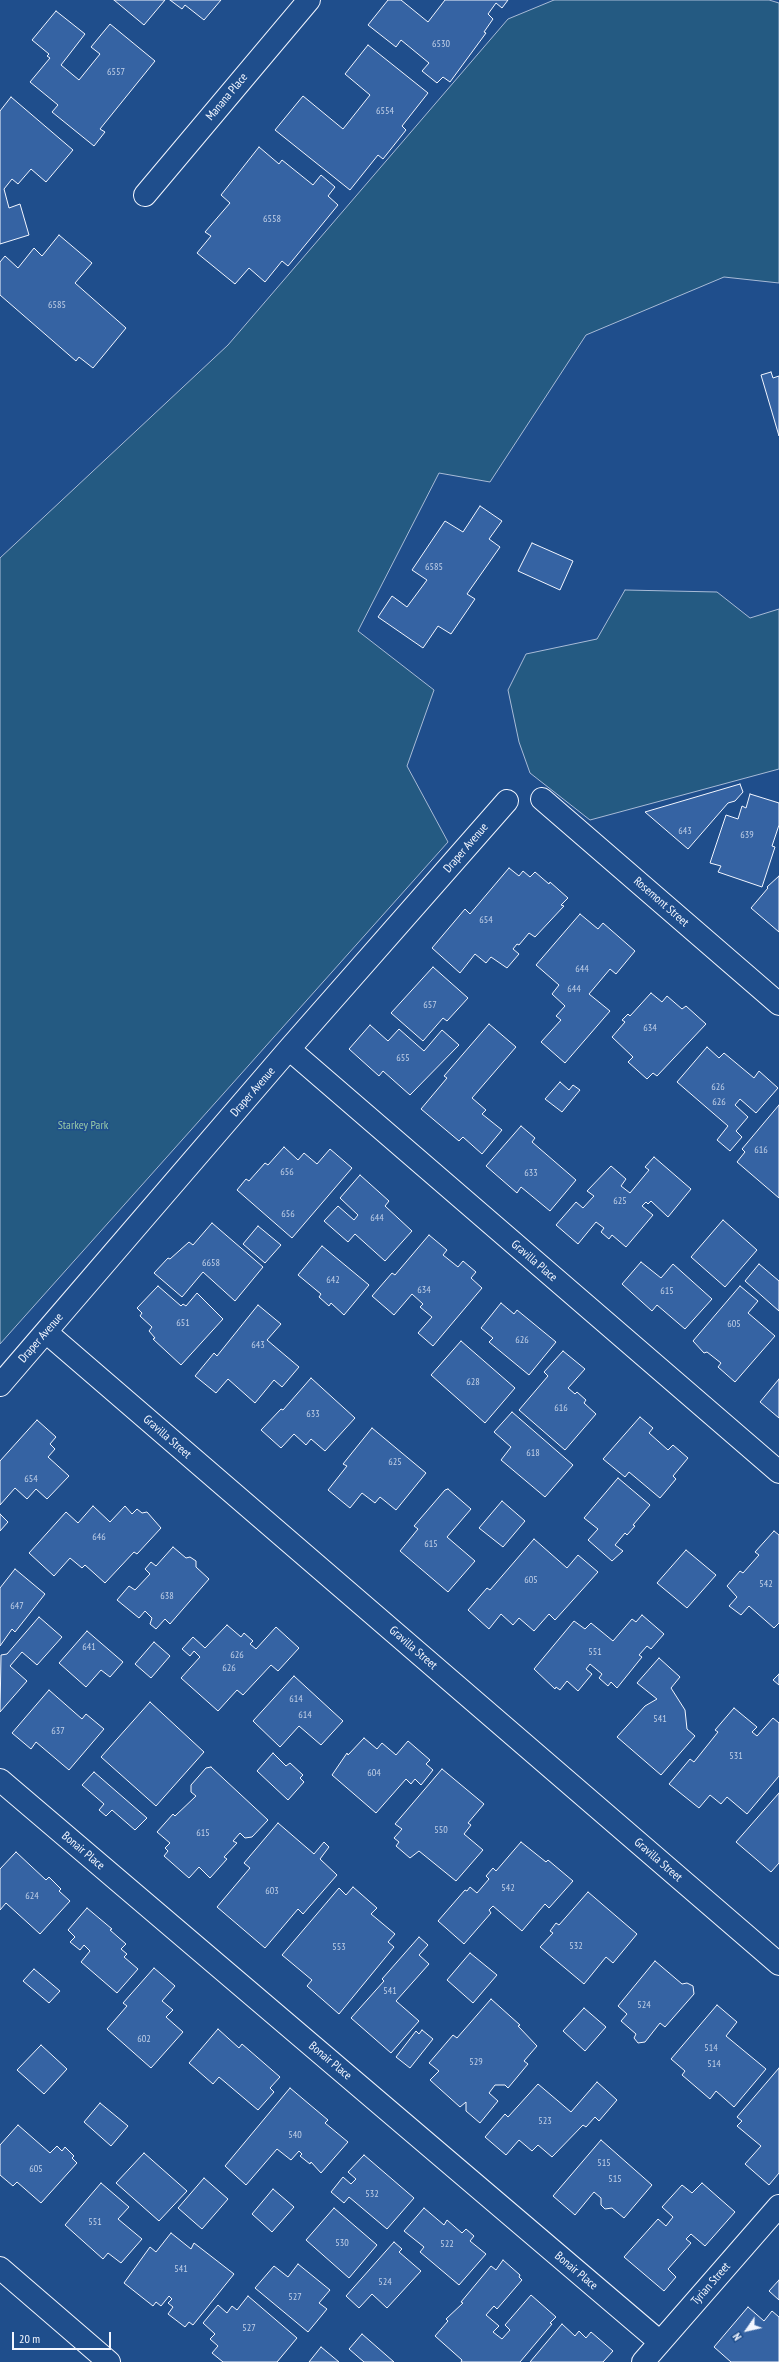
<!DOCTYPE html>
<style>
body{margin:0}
#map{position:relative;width:779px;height:2362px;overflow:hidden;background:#1f4e8c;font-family:"PT Sans Narrow",sans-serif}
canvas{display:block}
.north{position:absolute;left:727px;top:2310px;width:40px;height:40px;-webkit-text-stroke:3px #1f4e8c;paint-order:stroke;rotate:236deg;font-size:11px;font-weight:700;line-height:16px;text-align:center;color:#f2f6ff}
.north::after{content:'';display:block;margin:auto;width:14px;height:18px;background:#f2f6ff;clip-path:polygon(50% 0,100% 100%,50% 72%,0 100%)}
.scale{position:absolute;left:12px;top:2332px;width:99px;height:18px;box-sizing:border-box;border:2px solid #f2f6ff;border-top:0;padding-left:5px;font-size:12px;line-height:14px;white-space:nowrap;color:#f2f6ff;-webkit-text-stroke:3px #1f4e8c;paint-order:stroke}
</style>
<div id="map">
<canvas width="779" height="2362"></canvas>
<div class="north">N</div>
<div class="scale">20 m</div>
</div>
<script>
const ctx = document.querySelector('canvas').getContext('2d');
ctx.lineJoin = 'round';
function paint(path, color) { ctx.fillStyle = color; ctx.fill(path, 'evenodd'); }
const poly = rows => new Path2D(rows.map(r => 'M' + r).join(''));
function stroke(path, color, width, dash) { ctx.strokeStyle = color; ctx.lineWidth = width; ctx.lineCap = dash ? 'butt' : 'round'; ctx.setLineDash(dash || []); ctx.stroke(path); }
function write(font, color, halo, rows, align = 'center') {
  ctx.font = font + ' "PT Sans Narrow",sans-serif'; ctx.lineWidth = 3; ctx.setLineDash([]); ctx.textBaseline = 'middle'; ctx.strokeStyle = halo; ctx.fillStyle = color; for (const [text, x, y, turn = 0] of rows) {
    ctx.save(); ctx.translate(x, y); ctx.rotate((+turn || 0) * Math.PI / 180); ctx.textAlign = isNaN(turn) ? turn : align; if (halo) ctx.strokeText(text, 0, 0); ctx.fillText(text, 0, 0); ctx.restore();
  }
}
const green = poly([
 [554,0,769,0,779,3,779,283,724,277,586,335,490,482,439,473,358,631,434,690,407,766,448,842,0,1344,0,558,228,345,508,19,554,0],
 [625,590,717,592,750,618,779,609,779,769,590,820,530,773,519,742,508,690,526,654,597,639,625,590]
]);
paint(green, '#245a82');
stroke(green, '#a8bbd7', 1);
const building = poly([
 [114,0,165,0,144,25,114,0],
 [170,0,221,0,204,20,185,5,182,9,170,0],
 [388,0,401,0,428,22,445,0,508,0,502,8,496,3,488,14,493,19,484,32,486,33,450,82,443,77,437,83,422,71,429,63,401,40,396,47,368,25,388,0],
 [56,11,85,34,61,65,79,80,100,54,91,47,110,24,155,61,100,129,105,132,94,146,52,112,58,105,30,82,50,58,47,56,49,54,32,40,56,11],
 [368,45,428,93,402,126,406,130,383,159,378,155,350,190,275,130,303,96,343,129,370,95,345,74,368,45],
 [11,97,73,150,46,182,31,169,18,184,12,179,4,189,9,208,20,204,29,235,0,244,0,111,11,97],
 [259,147,279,164,282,160,313,185,321,175,335,187,328,196,338,205,288,266,282,261,265,282,249,268,235,284,197,253,211,236,205,232,230,203,221,195,259,147],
 [59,235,92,263,75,283,126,328,93,368,79,357,76,361,0,295,0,262,5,256,18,268,34,248,42,256,59,235],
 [771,372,773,378,779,376,779,436,761,375,771,372],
 [480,506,502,521,489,539,500,547,467,594,475,599,451,634,438,626,423,648,378,617,392,596,407,607,427,580,412,570,445,521,463,532,480,506],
 [532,543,573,561,560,590,518,571,532,543],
 [740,784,743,792,735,801,728,803,688,849,645,812,740,784],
 [750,794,779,803,779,825,772,846,775,847,762,887,718,872,721,866,710,863,726,815,738,819,742,806,746,808,750,794],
 [509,868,519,876,523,871,530,877,535,872,549,884,550,882,568,898,561,905,564,906,535,937,529,933,519,945,517,944,513,949,519,954,507,968,491,957,486,963,475,954,460,973,432,948,465,909,470,914,509,868],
 [779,876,779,932,751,908,768,888,767,887,779,876],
 [580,914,598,929,603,923,635,951,616,974,610,969,589,994,610,1011,565,1063,541,1042,561,1020,556,1016,565,1006,552,994,559,985,536,965,580,914],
 [433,967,468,998,447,1021,443,1018,423,1041,391,1013,433,967],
 [651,993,662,1002,667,996,682,1009,686,1006,706,1024,657,1076,653,1073,647,1079,628,1062,633,1057,612,1037,625,1022,622,1020,628,1014,630,1016,651,993],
 [489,1024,516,1047,472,1098,486,1110,482,1114,502,1130,482,1154,463,1137,459,1141,421,1109,447,1078,444,1076,489,1024],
 [370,1025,388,1041,399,1029,424,1051,442,1030,459,1045,410,1095,383,1071,379,1076,349,1049,370,1025],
 [707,1047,719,1058,724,1053,754,1078,759,1071,778,1088,756,1113,740,1099,735,1105,748,1117,736,1131,742,1137,730,1151,717,1140,728,1126,677,1082,707,1047],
 [560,1082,569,1090,573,1085,580,1090,562,1112,545,1099,560,1082],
 [779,1105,779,1198,737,1162,745,1152,742,1149,779,1105],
 [521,1126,535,1138,532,1142,576,1180,550,1211,521,1187,517,1193,486,1166,521,1126],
 [284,1147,298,1160,304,1153,317,1164,330,1149,352,1168,292,1238,237,1190,246,1179,249,1181,265,1163,268,1165,284,1147],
 [654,1157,691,1189,668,1217,651,1201,648,1204,646,1202,642,1206,653,1215,626,1247,612,1235,609,1239,601,1232,604,1228,596,1222,578,1244,556,1225,576,1202,583,1208,594,1196,587,1191,611,1166,626,1179,621,1186,630,1193,649,1170,645,1167,654,1157],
 [360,1175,389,1201,385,1206,412,1231,385,1261,355,1234,348,1242,324,1221,338,1206,354,1220,358,1215,340,1198,360,1175],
 [723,1220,757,1250,725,1287,691,1257,723,1220],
 [212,1223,263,1267,235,1301,203,1272,182,1297,154,1273,168,1258,170,1259,189,1242,193,1245,212,1223],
 [258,1226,281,1245,265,1263,243,1244,258,1226],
 [429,1235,447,1250,443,1255,458,1267,463,1261,476,1272,471,1278,482,1288,433,1346,418,1333,432,1317,420,1307,423,1304,412,1294,394,1315,372,1296,392,1273,395,1275,429,1235],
 [322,1246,369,1285,344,1315,331,1303,329,1306,319,1297,321,1294,298,1275,322,1246],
 [641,1262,661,1278,673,1264,712,1299,685,1329,657,1305,652,1311,622,1284,641,1262],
 [759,1264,779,1281,779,1311,745,1281,759,1264],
 [158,1286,181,1306,183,1304,186,1306,197,1293,223,1319,181,1365,153,1339,155,1338,149,1331,152,1327,140,1316,142,1313,137,1308,158,1286],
 [740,1286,758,1301,748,1313,775,1336,735,1382,718,1367,721,1363,707,1352,704,1353,693,1341,740,1286],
 [501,1303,514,1314,517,1310,556,1342,529,1375,489,1342,493,1338,481,1328,501,1303],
 [258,1305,281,1324,267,1340,299,1367,282,1387,274,1380,255,1403,228,1379,216,1393,195,1376,214,1353,217,1356,258,1305],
 [461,1341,515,1388,485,1423,431,1375,461,1341],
 [563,1351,585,1369,568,1388,575,1394,577,1392,586,1400,584,1403,596,1414,565,1450,519,1410,548,1376,544,1372,563,1351],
 [311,1378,355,1418,325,1451,311,1439,306,1445,294,1434,281,1448,261,1430,281,1409,283,1410,311,1378],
 [779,1379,779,1418,760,1402,779,1379],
 [512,1412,573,1465,545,1497,501,1460,511,1447,494,1432,512,1412],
 [640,1417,653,1428,649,1433,668,1450,673,1445,688,1458,673,1476,676,1479,660,1498,629,1472,625,1477,603,1459,640,1417],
 [37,1420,56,1437,50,1444,55,1449,48,1457,69,1476,47,1499,36,1489,27,1499,15,1488,0,1505,0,1461,37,1420],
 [372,1428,426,1473,396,1510,380,1497,375,1503,362,1493,350,1508,328,1490,347,1466,343,1464,372,1428],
 [618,1478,650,1505,633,1525,635,1526,627,1535,625,1533,615,1545,623,1551,612,1561,588,1540,598,1529,584,1518,618,1478],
 [448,1489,471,1509,447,1537,475,1561,448,1592,400,1551,418,1529,414,1526,445,1490,448,1489],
 [502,1501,525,1521,503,1547,479,1528,502,1501],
 [93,1506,110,1522,125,1506,132,1514,137,1509,142,1513,147,1512,161,1528,137,1554,134,1552,105,1583,85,1565,82,1568,70,1558,54,1576,29,1553,66,1512,78,1523,93,1506],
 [0,1514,8,1522,0,1531,0,1514],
 [774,1531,779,1535,779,1623,774,1628,749,1606,741,1615,729,1606,737,1597,727,1586,740,1571,743,1573,759,1555,755,1552,774,1531],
 [534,1539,567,1568,578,1555,598,1572,555,1620,549,1614,534,1631,519,1618,513,1625,501,1614,489,1629,468,1610,487,1588,490,1590,534,1539],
 [173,1547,186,1558,190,1557,196,1561,196,1567,209,1579,170,1624,165,1619,156,1629,150,1624,152,1618,145,1611,139,1618,117,1600,129,1586,135,1590,150,1574,145,1569,151,1562,156,1566,173,1547],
 [686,1550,716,1575,687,1608,657,1583,686,1550],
 [15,1569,45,1594,15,1632,12,1629,0,1646,0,1588,15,1569],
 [642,1615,664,1634,651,1649,647,1646,639,1655,642,1657,617,1688,611,1682,608,1686,599,1678,602,1674,590,1664,586,1669,592,1674,578,1691,567,1681,560,1690,556,1687,555,1689,534,1669,574,1621,585,1629,591,1623,613,1641,632,1619,636,1622,642,1615],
 [39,1617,62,1637,37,1665,22,1652,10,1666,27,1681,0,1712,1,1655,7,1654,39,1617],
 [227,1625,241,1637,244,1633,253,1641,250,1644,256,1649,276,1627,299,1648,278,1671,271,1665,243,1695,237,1690,218,1711,181,1678,200,1657,194,1651,190,1656,182,1649,193,1637,205,1648,227,1625],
 [87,1631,123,1662,110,1677,101,1670,86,1687,59,1663,87,1631],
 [154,1642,170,1656,151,1678,135,1664,154,1642],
 [659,1658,680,1677,671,1688,685,1710,687,1729,695,1736,661,1775,617,1737,645,1706,657,1699,637,1683,659,1658],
 [779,1674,779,1685,773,1680,779,1674],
 [294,1676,343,1721,321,1745,299,1726,280,1747,253,1721,294,1676],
 [49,1690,82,1719,86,1714,104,1729,69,1770,36,1742,31,1749,12,1733,49,1690],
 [150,1702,204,1752,156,1806,101,1757,150,1702],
 [734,1708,757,1727,752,1732,757,1736,773,1718,779,1723,779,1776,747,1814,727,1797,721,1804,710,1795,699,1808,669,1784,690,1759,694,1762,718,1732,715,1730,734,1708],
 [364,1738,377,1749,382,1743,396,1755,408,1741,430,1760,426,1764,433,1770,421,1785,415,1779,411,1784,406,1779,376,1813,332,1775,347,1753,348,1755,364,1738],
 [273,1753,286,1766,290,1763,303,1775,300,1778,304,1782,288,1800,257,1771,273,1753],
 [211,1767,268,1820,252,1837,245,1838,240,1833,233,1841,237,1843,224,1857,227,1859,210,1878,199,1867,189,1878,164,1856,168,1851,165,1848,170,1843,157,1832,173,1814,175,1816,196,1796,191,1792,191,1785,206,1768,211,1767],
 [442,1769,484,1804,468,1823,471,1825,464,1834,483,1850,456,1881,419,1851,410,1858,396,1846,399,1842,394,1838,402,1829,395,1824,442,1769],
 [94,1772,147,1818,135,1830,112,1810,106,1816,99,1810,104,1804,82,1785,94,1772],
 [779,1793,779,1863,771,1872,736,1842,779,1793],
 [278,1823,314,1854,324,1842,329,1847,320,1859,337,1875,303,1914,298,1909,265,1948,217,1907,250,1868,244,1863,278,1823],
 [521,1842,546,1862,548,1860,573,1881,549,1908,545,1904,522,1931,493,1906,489,1910,491,1913,464,1944,438,1921,465,1890,467,1891,470,1887,477,1893,489,1879,486,1876,493,1868,496,1871,521,1842],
 [16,1852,46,1880,49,1877,61,1889,59,1891,70,1901,40,1934,6,1903,0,1910,0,1869,16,1852],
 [353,1887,377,1908,371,1914,395,1934,388,1942,394,1947,339,2014,307,1986,312,1980,282,1955,339,1888,346,1895,353,1887],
 [588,1892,637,1934,613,1963,606,1957,584,1984,540,1947,553,1933,550,1931,556,1923,559,1925,588,1892],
 [87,1908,112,1929,110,1930,126,1944,121,1949,127,1954,124,1957,138,1969,117,1993,81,1962,90,1951,84,1945,80,1950,70,1942,75,1937,68,1930,87,1908],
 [419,1937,428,1945,419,1955,429,1964,396,2001,419,2021,391,2053,351,2018,384,1981,382,1979,419,1937],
 [470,1953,497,1975,473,2003,447,1980,470,1953],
 [655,1961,682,1984,687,1983,693,1986,694,1994,665,2027,660,2023,645,2042,638,2043,634,2038,636,2034,621,2021,627,2014,618,2006,655,1961],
 [154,1968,175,1986,162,2001,173,2010,166,2017,183,2032,151,2068,107,2029,127,2006,123,2003,154,1968],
 [34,1969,60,1991,49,2003,23,1981,34,1969],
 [491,1999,520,2025,518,2026,537,2046,524,2061,528,2064,508,2088,505,2085,495,2085,489,2093,498,2101,480,2123,466,2111,466,2102,460,2107,430,2080,439,2071,429,2063,453,2035,457,2038,491,1999],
 [717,2005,737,2022,726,2036,766,2069,734,2107,716,2091,710,2099,682,2075,685,2071,671,2059,717,2005],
 [584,2008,606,2027,585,2051,563,2031,584,2008],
 [218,2029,239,2048,242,2044,280,2077,270,2088,274,2092,258,2110,219,2077,213,2084,189,2063,218,2029],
 [422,2030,433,2039,410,2068,396,2057,416,2031,419,2034,422,2030],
 [41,2045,67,2069,44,2094,17,2070,41,2045],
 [779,2068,779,2173,769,2185,745,2164,761,2146,737,2126,742,2121,737,2117,779,2068],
 [597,2082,617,2100,599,2121,595,2117,586,2127,583,2125,552,2157,538,2145,532,2151,519,2140,506,2155,485,2137,505,2114,508,2117,538,2084,571,2112,597,2082],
 [290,2088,328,2120,325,2123,348,2142,321,2173,311,2162,310,2164,300,2156,302,2154,299,2151,291,2160,277,2149,246,2185,225,2166,290,2088],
 [100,2103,128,2126,111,2146,84,2122,100,2103],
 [18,2125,50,2153,57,2146,62,2151,65,2147,74,2156,72,2158,77,2163,41,2203,17,2182,13,2186,0,2175,0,2145,18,2125],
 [601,2140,652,2185,624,2218,612,2208,605,2209,601,2205,601,2198,594,2192,575,2215,553,2196,601,2140],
 [144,2153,187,2191,159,2221,116,2183,144,2153],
 [364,2155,414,2198,387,2229,349,2197,344,2203,331,2192,343,2177,351,2184,356,2179,348,2172,364,2155],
 [204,2178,228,2199,202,2229,178,2208,204,2178],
 [101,2183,129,2207,118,2219,142,2239,121,2263,108,2253,103,2259,65,2225,101,2183],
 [702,2183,735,2212,705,2246,691,2234,686,2239,691,2243,668,2269,676,2277,664,2291,624,2257,658,2219,666,2226,673,2217,662,2207,682,2185,692,2193,702,2183],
 [273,2189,294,2207,272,2232,252,2214,273,2189],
 [334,2208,377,2245,349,2278,306,2240,334,2208],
 [424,2208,444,2225,447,2220,462,2233,466,2229,474,2236,470,2241,486,2254,459,2285,420,2252,424,2247,404,2231,424,2208],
 [171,2233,191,2249,194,2243,234,2274,193,2325,189,2322,185,2327,168,2314,173,2307,168,2303,172,2299,169,2296,161,2306,156,2302,153,2306,124,2283,150,2247,156,2252,171,2233],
 [394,2242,402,2249,399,2252,421,2271,387,2308,372,2294,359,2308,346,2296,394,2242],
 [503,2260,520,2275,519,2277,522,2280,497,2309,494,2306,486,2315,499,2326,493,2332,502,2339,510,2330,505,2325,531,2295,556,2317,550,2323,552,2324,520,2362,461,2362,462,2360,435,2336,448,2321,446,2319,463,2303,461,2302,491,2266,496,2270,503,2260],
 [298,2264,330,2290,319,2303,327,2309,308,2332,255,2288,274,2266,288,2277,298,2264],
 [779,2280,779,2300,769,2291,779,2280],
 [248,2296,297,2338,277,2362,223,2362,212,2353,218,2346,210,2339,215,2334,203,2323,218,2305,227,2313,232,2306,237,2310,248,2296],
 [748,2307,764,2321,772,2311,779,2317,779,2362,731,2362,714,2347,748,2307],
 [562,2324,575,2336,579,2331,586,2338,591,2332,613,2351,603,2362,530,2362,562,2324],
 [362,2334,394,2362,364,2362,349,2349,362,2334],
 [321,2347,339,2362,309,2362,321,2347]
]);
paint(building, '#3563a3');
stroke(building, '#f2f6ff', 1);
const minor = poly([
 [145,195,309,0],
 [542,799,779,1004],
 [289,1049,779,1472],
 [46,1332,779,1964],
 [0,1385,289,1049,507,801],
 [0,1780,660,2342],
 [0,2268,109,2362],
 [643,2362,779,2206]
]);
stroke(minor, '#f2f6ff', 24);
stroke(minor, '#1f4e8c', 22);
write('10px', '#c3d1e8', null, [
 ["6530",441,44],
 ["6557",116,72],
 ["6554",385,111],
 ["6558",272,219],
 ["6585",57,305],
 ["6585",434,567],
 ["643",685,831],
 ["639",747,835],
 ["654",486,920],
 ["644",582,969],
 ["644",574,989],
 ["657",430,1005],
 ["634",650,1028],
 ["655",403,1058],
 ["626",718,1087],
 ["626",719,1102],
 ["616",761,1150],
 ["656",287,1172],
 ["633",531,1173],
 ["625",620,1201],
 ["656",288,1214],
 ["644",377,1218],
 ["6658",211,1263],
 ["642",333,1280],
 ["634",424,1290],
 ["615",667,1291],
 ["651",183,1323],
 ["605",734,1324],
 ["626",522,1340],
 ["643",258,1345],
 ["628",473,1382],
 ["616",561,1408],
 ["633",313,1414],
 ["618",533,1453],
 ["625",395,1462],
 ["654",31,1479],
 ["646",99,1537],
 ["615",431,1544],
 ["605",531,1580],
 ["542",766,1584],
 ["638",167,1596],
 ["647",17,1606],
 ["641",89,1647],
 ["551",595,1652],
 ["626",237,1655],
 ["626",229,1668],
 ["614",296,1699],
 ["614",305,1715],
 ["541",660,1719],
 ["637",58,1731],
 ["531",736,1756],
 ["604",374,1773],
 ["550",441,1830],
 ["615",203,1833],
 ["542",508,1888],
 ["603",272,1891],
 ["624",32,1896],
 ["532",576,1946],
 ["553",339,1947],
 ["541",390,1991],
 ["524",644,2005],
 ["602",144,2039],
 ["514",711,2048],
 ["529",476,2062],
 ["514",714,2064],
 ["523",545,2121],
 ["540",295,2135],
 ["515",604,2163],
 ["605",36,2169],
 ["515",615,2179],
 ["532",372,2194],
 ["551",95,2222],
 ["530",342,2243],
 ["522",447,2244],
 ["541",181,2269],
 ["524",385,2282],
 ["527",295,2297],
 ["527",249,2328]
]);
write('12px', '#f2f6ff', '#1f4e8c', [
 ["Manana Place",227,97,-50],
 ["Draper Avenue",466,848,-49],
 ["Rosemont Street",661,902,41],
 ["Draper Avenue",253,1092,-49],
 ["Gravilla Place",534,1261,41],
 ["Draper Avenue",41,1338,-49],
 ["Gravilla Street",167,1437,41],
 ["Gravilla Street",413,1648,41],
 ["Bonair Place",83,1851,40],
 ["Gravilla Street",658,1860,41],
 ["Bonair Place",330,2061,40],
 ["Bonair Place",576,2271,40],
 ["Tyrian Street",711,2284,-49]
]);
write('12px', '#97c8a6', '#1f4e8c', [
 ["Starkey Park",83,1126]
]);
</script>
